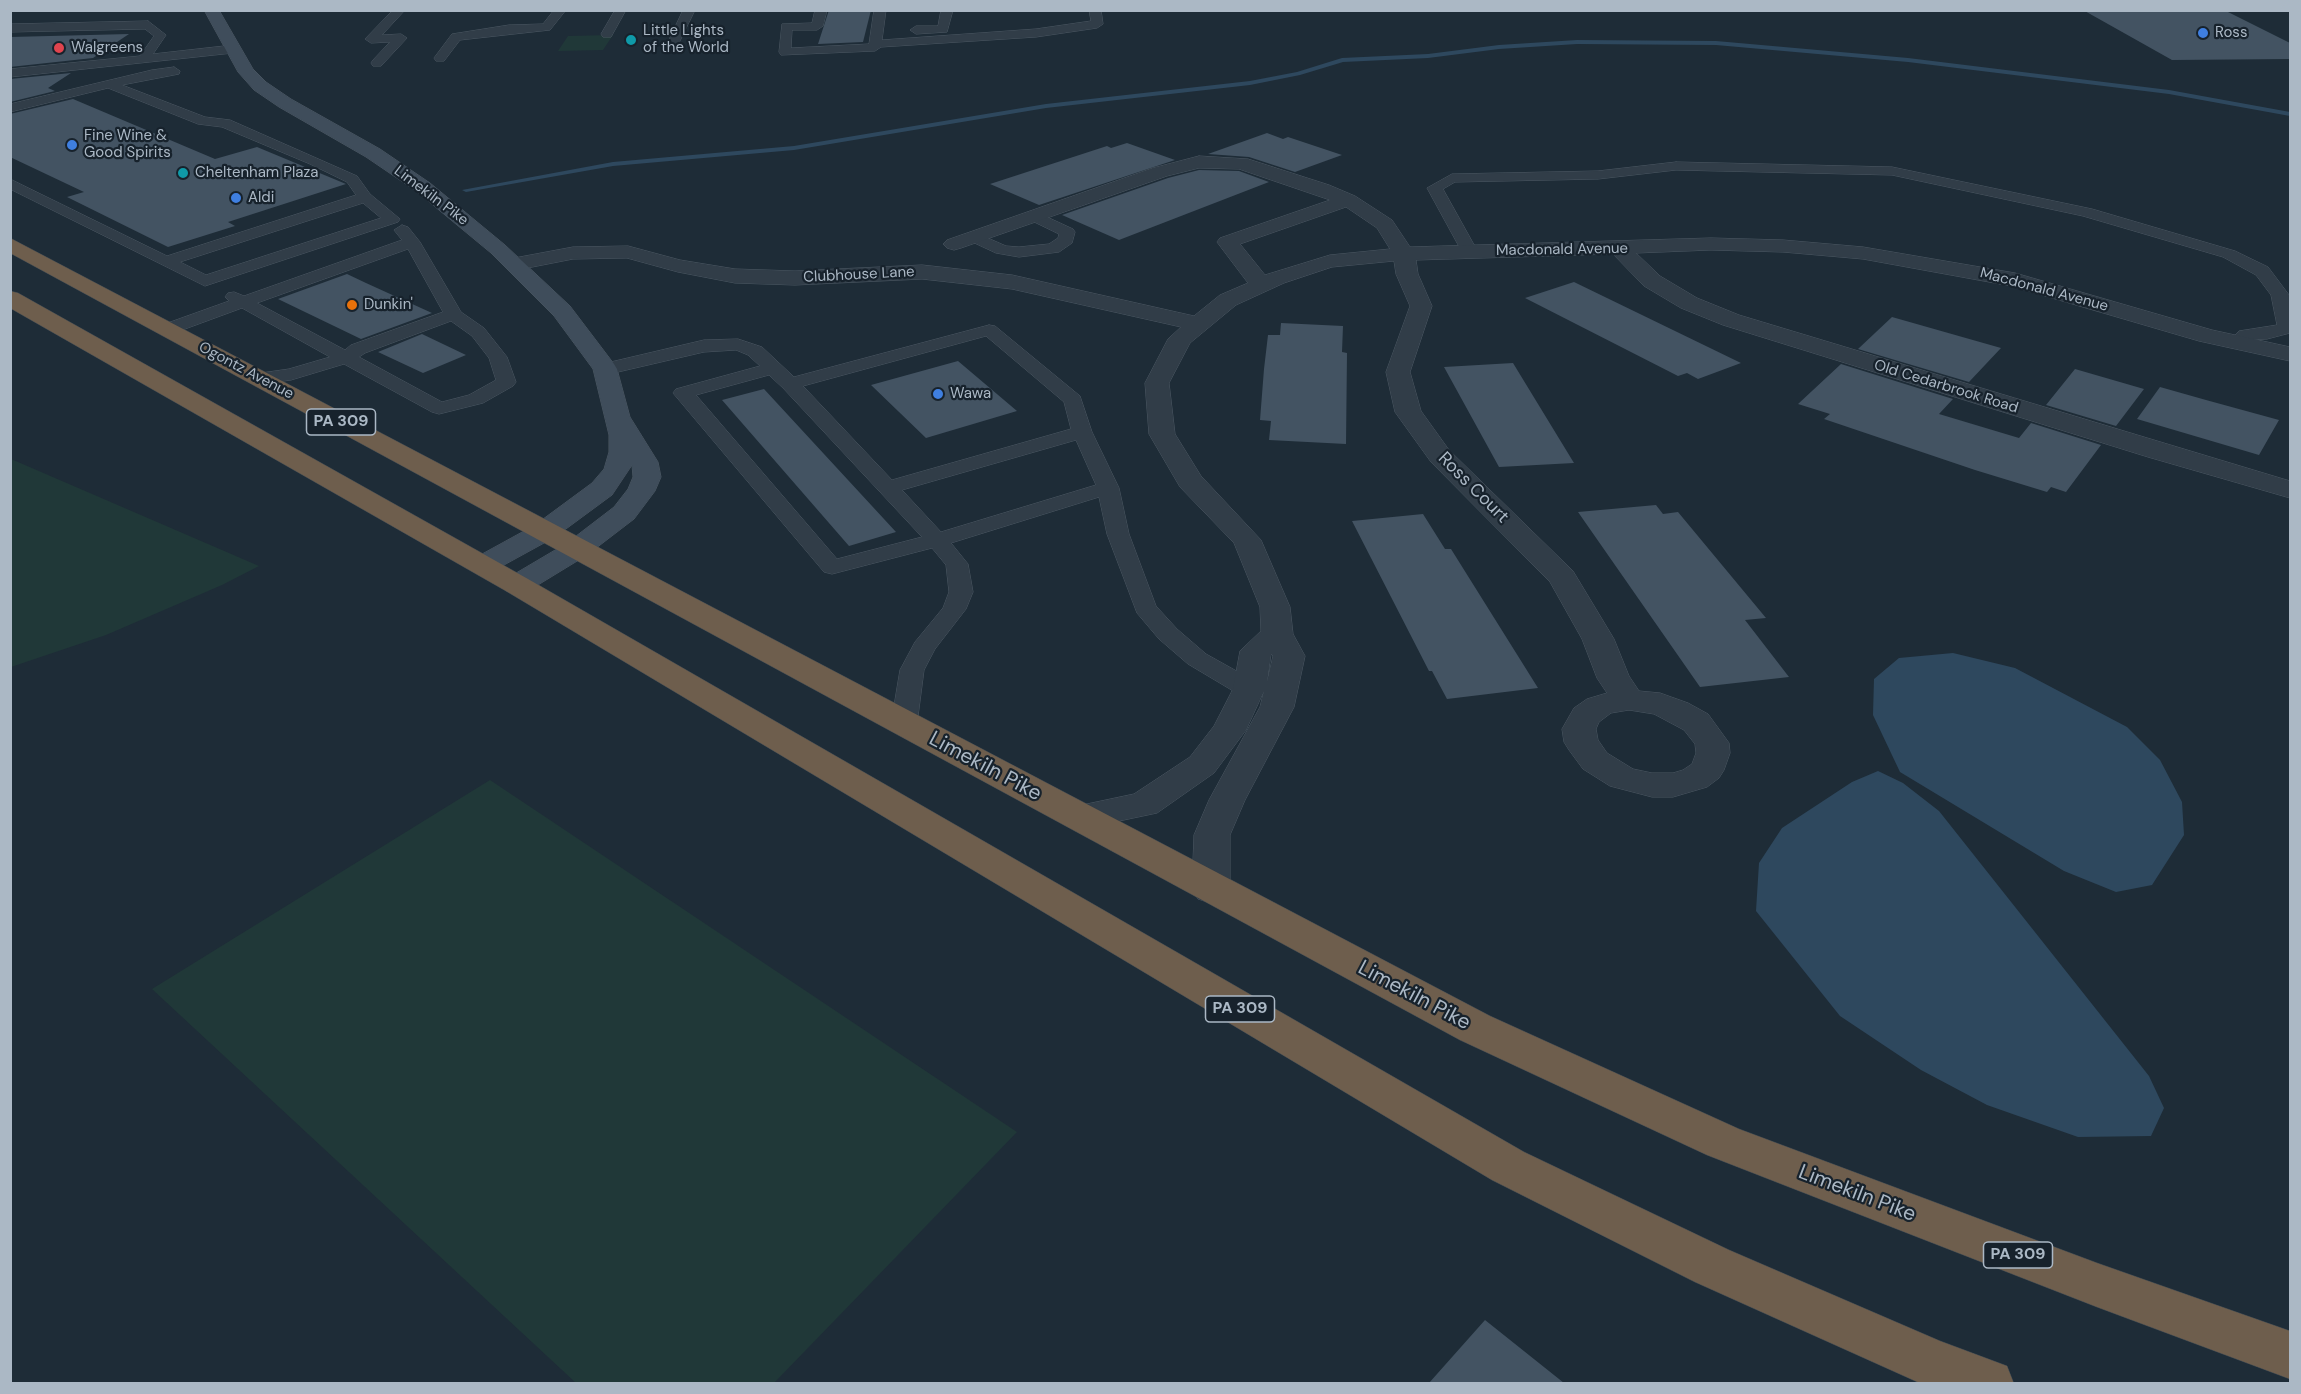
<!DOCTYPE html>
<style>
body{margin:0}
#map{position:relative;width:2301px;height:1394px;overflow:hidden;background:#1e2c37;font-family:"DM Sans",sans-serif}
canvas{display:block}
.frame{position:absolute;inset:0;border:12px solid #abb8c5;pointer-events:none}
</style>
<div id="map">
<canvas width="2301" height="1394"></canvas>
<div class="frame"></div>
</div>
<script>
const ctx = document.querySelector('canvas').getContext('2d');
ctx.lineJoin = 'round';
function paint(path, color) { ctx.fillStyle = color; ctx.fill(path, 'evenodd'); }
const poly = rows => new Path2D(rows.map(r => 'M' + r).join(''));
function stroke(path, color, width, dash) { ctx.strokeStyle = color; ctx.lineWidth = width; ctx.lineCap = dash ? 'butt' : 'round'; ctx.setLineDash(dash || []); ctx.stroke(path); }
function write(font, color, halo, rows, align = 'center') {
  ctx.font = font + ' "DM Sans",sans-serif'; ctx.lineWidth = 4.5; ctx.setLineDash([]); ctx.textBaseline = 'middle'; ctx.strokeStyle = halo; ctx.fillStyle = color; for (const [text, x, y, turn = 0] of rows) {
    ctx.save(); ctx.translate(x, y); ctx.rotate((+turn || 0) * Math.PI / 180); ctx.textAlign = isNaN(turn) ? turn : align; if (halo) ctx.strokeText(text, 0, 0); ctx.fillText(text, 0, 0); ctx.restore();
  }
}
paint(poly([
 [613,35,603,50,558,51,568,36],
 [11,459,259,566,222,585,106,635,11,667],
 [490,780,1017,1132,774,1383,576,1383,152,989]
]), '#203838');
paint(poly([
 [1953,653,2015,668,2127,727,2160,760,2182,802,2184,835,2152,885,2116,892,2064,871,1900,772,1873,715,1874,679,1899,658],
 [1878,771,1903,783,1939,811,2149,1076,2164,1108,2151,1136,2078,1137,1987,1105,1921,1070,1840,1016,1756,911,1759,863,1782,828,1852,782]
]), '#2e485e');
paint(poly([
 [1577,40,1716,41,1908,58,2169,90,2290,112,2290,116,2169,94,1908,62,1716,45,1577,44,1499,49,1428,58,1343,62,1300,75,1250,85,1046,108,794,150,613,166,466,192,462,190,613,162,794,146,1046,104,1250,81,1297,72,1342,58,1428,54,1499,45,1577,40]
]), '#2e485e');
paint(poly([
 [829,10,871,10,863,42,818,44],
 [2083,10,2224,10,2290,43,2290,59,2172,60],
 [129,34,93,58,10,67,10,37],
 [71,73,48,88,55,91,10,102,10,79],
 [73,99,215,159,257,147,346,184,228,222,235,226,168,247,67,197,84,192,10,157,10,114],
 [1267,133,1283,139,1288,137,1342,155,1295,172,1249,157,1208,154],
 [1127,143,1175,160,1039,205,990,184,1107,146,1111,148],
 [1199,170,1239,171,1269,182,1119,240,1062,215,1168,178],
 [347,274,366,283,432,313,361,339,278,299],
 [1574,282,1741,363,1698,379,1687,373,1678,376,1525,298],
 [1892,317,2001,348,1969,382,1858,349],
 [1281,323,1343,326,1342,352,1347,353,1346,444,1269,440,1271,421,1260,420,1264,369,1268,335,1280,335],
 [422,334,466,355,423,373,378,352],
 [958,361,1017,411,926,438,871,385],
 [1513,363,1574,463,1499,467,1444,367],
 [1841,364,1953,399,1939,414,2019,438,2031,423,2101,445,2066,492,2051,487,2047,492,1975,470,1824,419,1830,414,1798,404],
 [2075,369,2144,389,2116,426,2046,405],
 [2160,387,2206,400,2279,420,2259,455,2137,419],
 [764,389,896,532,849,546,722,400],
 [1656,505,1663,514,1678,512,1766,618,1745,620,1789,677,1700,687,1578,512],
 [1423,514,1445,549,1451,549,1538,688,1447,699,1432,671,1429,671,1352,521],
 [1485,1320,1564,1383,1429,1383]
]), '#435362');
const lane = poly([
 [393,10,405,10,382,35,401,34,407,38,381,66,373,66,371,63,373,60,390,42,371,43,365,39,393,10],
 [554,10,566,10,550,30,460,40,444,61,436,61,434,58,452,34,509,25,543,24,554,10],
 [615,10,626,10,611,37,603,37,601,34,615,10],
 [683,10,695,10,677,47,669,47,667,44,683,10],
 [815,10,827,10,823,26,817,30,792,30,791,48,869,44,874,10,886,10,882,40,1036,29,1091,21,1089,10,1101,10,1103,24,1097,28,1036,37,881,47,875,51,781,55,779,52,782,24,812,23,815,10],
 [941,10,953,10,947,32,916,34,910,30,916,26,938,26,941,10],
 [148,21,166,35,153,54,233,45,239,49,233,53,10,77,10,69,140,56,154,36,145,29,10,32,10,24,148,21],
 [174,67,180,71,179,74,122,85,205,117,230,120,357,176,370,194,400,219,398,222,205,286,10,189,10,179,167,256,356,195,347,182,310,164,222,127,198,124,108,88,10,112,10,104,152,70,174,67],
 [363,203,381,218,206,275,180,262,363,203],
 [1676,162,1892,167,2092,209,2235,251,2268,267,2289,295,2290,333,2267,339,2250,340,2243,347,2237,348,2231,347,2228,343,2239,331,2277,325,2271,295,2256,275,2223,257,2083,216,1892,175,1676,170,1598,179,1455,182,1443,189,1478,252,1470,257,1462,252,1427,188,1452,174,1598,171,1676,162],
 [1034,211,1073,229,1075,232,1072,243,1059,252,1019,257,996,253,968,240,966,237,974,232,1006,246,1019,247,1049,244,1058,238,1059,234,1028,219,1026,216,1034,211],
 [402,225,408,227,420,242,461,312,484,328,507,357,516,382,513,386,483,403,439,414,432,412,344,364,291,380,261,384,254,382,252,378,254,374,289,369,330,357,242,308,174,333,162,333,159,329,162,325,229,301,225,297,228,293,234,292,244,296,402,240,394,230,402,225],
 [408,249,443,312,351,345,345,350,257,303,408,249],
 [451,321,472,336,489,358,496,380,469,395,442,402,359,357,365,353,451,321],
 [989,325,995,326,1080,396,1092,432,1119,488,1129,534,1156,606,1177,629,1206,654,1258,683,1262,689,1258,695,1249,697,1240,695,1188,664,1159,639,1137,613,1107,534,1099,497,951,543,968,564,973,592,966,609,935,649,924,670,917,724,913,730,904,732,895,730,891,724,900,670,915,642,943,608,949,592,946,565,932,548,832,574,824,572,673,393,676,389,760,366,748,355,736,350,704,352,605,375,598,373,596,369,598,365,704,340,738,339,762,347,794,377,989,325],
 [986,336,1064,402,1071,429,892,480,803,386,986,336],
 [769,375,783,388,922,537,837,559,696,395,769,375],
 [1076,440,1096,485,941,532,902,490,1076,440]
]);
const street = poly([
 [1199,156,1248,159,1329,185,1355,196,1392,220,1410,247,1711,238,1783,240,1863,247,2015,273,2212,330,2290,347,2290,361,2199,341,2011,286,1863,259,1783,252,1711,250,1636,253,1660,276,1697,298,1739,315,2290,481,2290,498,2148,457,1723,325,1681,308,1644,286,1613,254,1416,260,1418,274,1432,306,1410,372,1421,411,1449,450,1573,571,1614,639,1629,676,1639,691,1660,693,1688,703,1708,714,1729,743,1730,753,1724,770,1719,778,1707,787,1673,797,1652,797,1610,786,1583,769,1569,750,1564,742,1562,729,1574,708,1587,699,1607,693,1597,678,1582,639,1550,582,1431,462,1395,412,1386,372,1410,306,1396,274,1394,261,1332,267,1284,283,1236,305,1190,343,1169,383,1175,434,1201,476,1261,540,1290,607,1293,634,1305,656,1294,707,1245,800,1230,835,1230,889,1224,899,1211,903,1198,899,1192,889,1194,835,1209,800,1260,707,1264,691,1246,730,1214,773,1157,813,1081,829,1068,826,1063,817,1068,808,1134,794,1190,757,1214,726,1233,689,1240,651,1261,631,1260,607,1234,543,1180,487,1149,434,1145,383,1168,339,1181,327,1012,289,922,279,795,285,735,283,678,272,627,258,573,259,517,270,509,269,506,264,509,259,573,247,628,246,680,260,735,269,795,271,922,265,1012,275,1194,316,1220,295,1248,283,1217,242,1220,238,1330,200,1239,169,1199,168,1167,176,961,248,954,250,947,248,943,244,947,240,1153,168,1199,156],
 [1346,207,1377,228,1390,249,1330,255,1265,275,1240,244,1346,207],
 [1271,654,1273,656,1267,682,1271,654],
 [1629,710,1654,714,1684,730,1695,744,1696,753,1692,764,1683,770,1673,773,1652,773,1633,769,1607,753,1598,740,1596,729,1599,722,1611,713,1629,710]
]);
const secondary = poly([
 [204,10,219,10,253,69,266,82,291,99,380,149,430,183,505,245,570,306,614,364,617,369,630,417,658,462,661,477,655,491,634,519,587,555,528,591,517,594,506,591,502,585,506,579,567,543,614,507,628,489,633,477,632,465,612,495,555,537,493,571,483,574,473,571,468,565,473,559,535,525,592,483,604,469,609,452,609,435,593,369,554,316,491,253,416,191,366,157,279,107,254,90,238,72,204,10]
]);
const highway = poly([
 [10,238,1490,1016,1739,1129,2097,1263,2290,1331,2290,1379,2097,1307,1707,1155,1460,1040,10,253,10,238],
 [10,291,18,293,528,579,1524,1152,1729,1250,1940,1341,2007,1366,2014,1384,1922,1384,1695,1282,1492,1180,506,591,10,308,10,291]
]);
stroke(lane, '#4c5863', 1);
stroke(street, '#4c5863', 1);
stroke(secondary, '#4c5863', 1);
stroke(highway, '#3c4852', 1);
paint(lane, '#313d48');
paint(street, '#313d48');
paint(secondary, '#3f4d5b');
paint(highway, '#6e5e4d');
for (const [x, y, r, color] of [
 [2203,33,6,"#3f7fe0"],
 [631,40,6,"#0f9aa8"],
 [59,48,6,"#e0444e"],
 [72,145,6,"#3f7fe0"],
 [183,173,6,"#0f9aa8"],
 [236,198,6,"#3f7fe0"],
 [352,305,6,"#e8710a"],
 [938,394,6,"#3f7fe0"]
]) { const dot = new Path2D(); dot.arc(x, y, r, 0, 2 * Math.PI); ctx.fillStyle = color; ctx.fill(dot); stroke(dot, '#17222c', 2); }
write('15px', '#abb8c5', '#17222c', [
 ["Little Lights",643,31],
 ["of the World",643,48],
 ["Ross",2215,33],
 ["Walgreens",71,48],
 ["Fine Wine &",84,136],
 ["Good Spirits",84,153],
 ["Cheltenham Plaza",195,173],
 ["Aldi",248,198],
 ["Dunkin'",364,305],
 ["Wawa",950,394]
], 'left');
write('15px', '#abb8c5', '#17222c', [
 ["Limekiln Pike",431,196,37],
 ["Macdonald Avenue",1562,250,-1],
 ["Clubhouse Lane",859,275,-3],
 ["Macdonald Avenue",2044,290,15],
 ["Ogontz Avenue",246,371,28],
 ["Old Cedarbrook Road",1946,387,17]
]);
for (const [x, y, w] of [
 [341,422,69],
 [1240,1009,69],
 [2018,1255,69]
]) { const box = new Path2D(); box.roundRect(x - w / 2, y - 13, w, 26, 4.5); ctx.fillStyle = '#17222c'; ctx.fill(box); stroke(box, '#abb8c5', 1.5); }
write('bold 16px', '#abb8c5', null, [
 ["PA 309",341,422],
 ["PA 309",1240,1009],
 ["PA 309",2018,1255]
]);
write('18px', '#abb8c5', '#17222c', [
 ["Ross Court",1473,488,45]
]);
write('21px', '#abb8c5', '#17222c', [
 ["Limekiln Pike",985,767,28],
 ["Limekiln Pike",1414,996,28],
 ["Limekiln Pike",1857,1194,21]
]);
</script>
